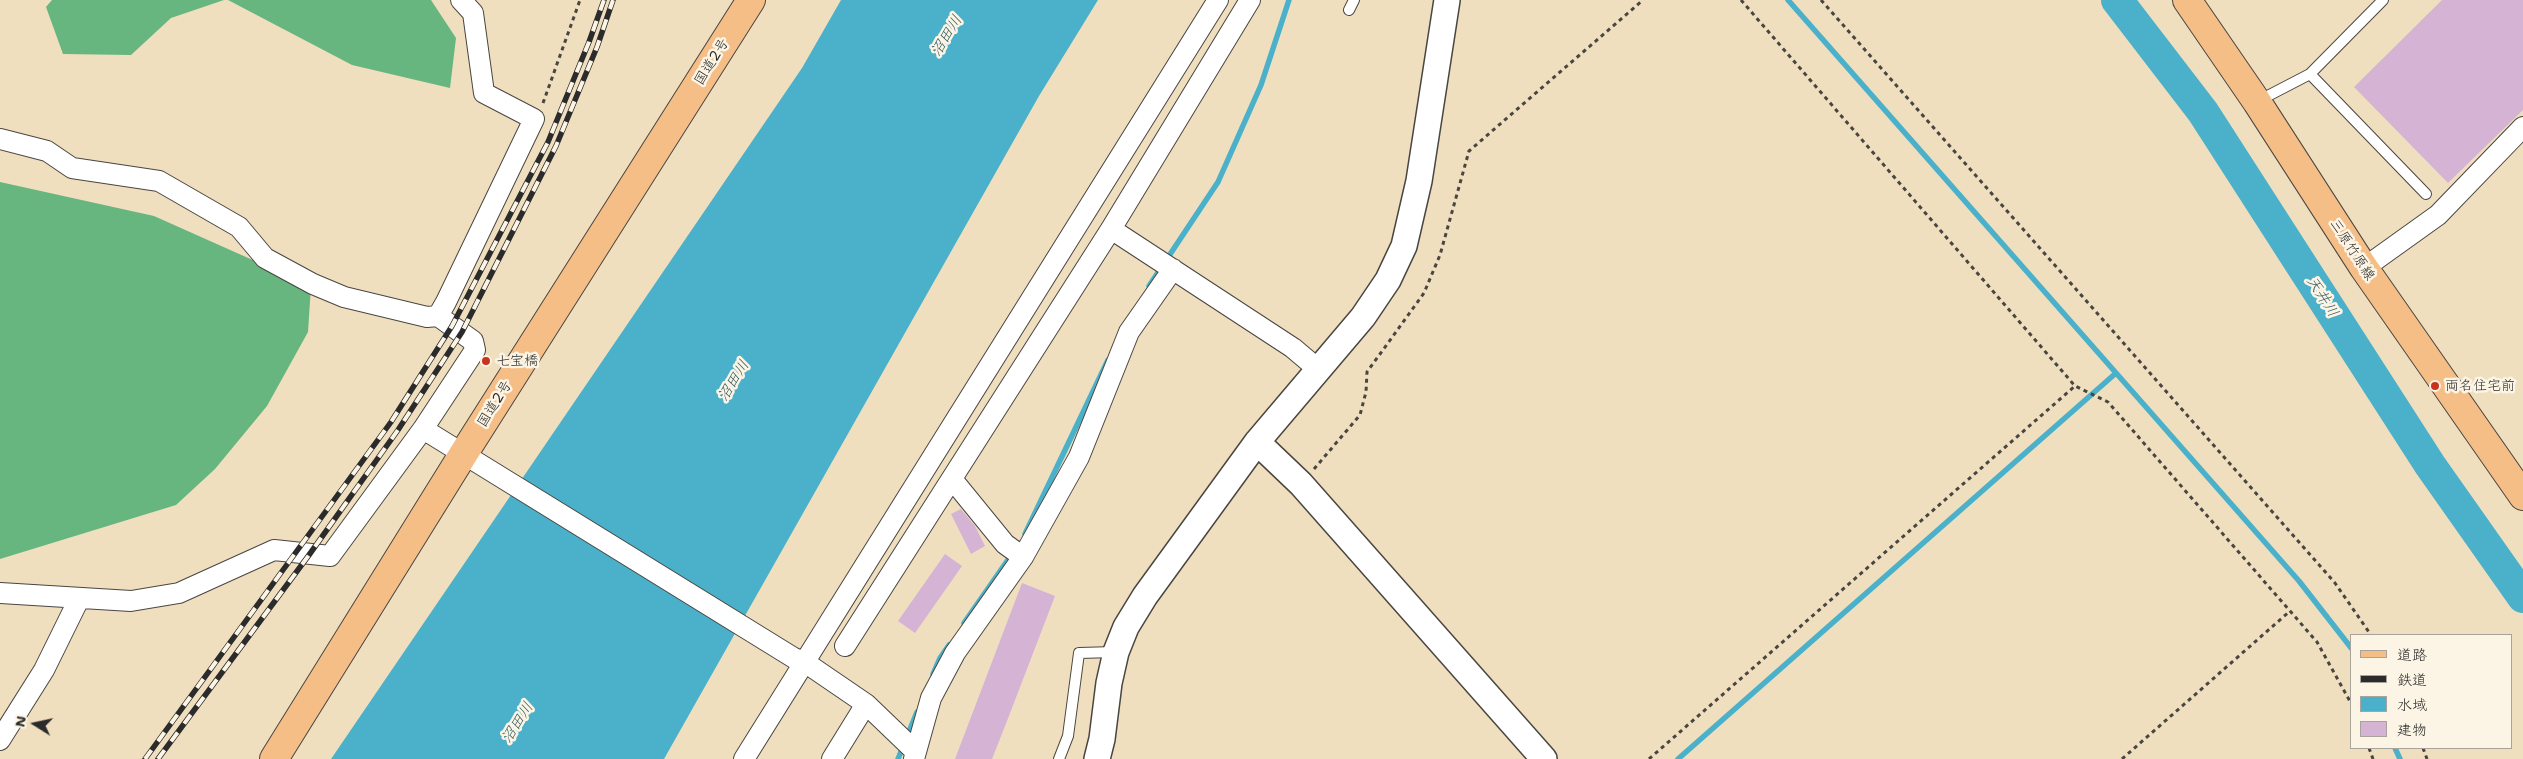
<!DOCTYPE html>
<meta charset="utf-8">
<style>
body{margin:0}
#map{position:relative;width:2523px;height:759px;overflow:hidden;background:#f0dfbf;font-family:"Shantell Sans","Klee One",sans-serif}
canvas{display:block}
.legend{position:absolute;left:2350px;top:634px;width:162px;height:115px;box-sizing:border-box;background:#fcf5e5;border:1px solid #a8a49b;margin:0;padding:6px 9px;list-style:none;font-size:15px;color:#2b2b2b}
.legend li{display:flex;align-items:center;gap:10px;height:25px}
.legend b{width:25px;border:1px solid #a8a49b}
.north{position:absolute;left:10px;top:699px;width:50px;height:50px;-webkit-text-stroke:4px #fcf5e5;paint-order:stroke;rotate:280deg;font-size:14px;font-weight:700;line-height:20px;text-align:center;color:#2b2b2b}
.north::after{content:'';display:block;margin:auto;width:18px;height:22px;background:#2b2b2b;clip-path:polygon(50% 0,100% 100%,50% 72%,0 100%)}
</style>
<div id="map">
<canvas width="2523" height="759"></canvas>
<ul class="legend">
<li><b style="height:6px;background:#f6be87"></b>道路</li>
<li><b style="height:6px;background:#2b2b2b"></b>鉄道</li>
<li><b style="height:14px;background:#4bb1ca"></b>水域</li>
<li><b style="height:14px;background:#d5b3d5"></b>建物</li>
</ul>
<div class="north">N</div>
</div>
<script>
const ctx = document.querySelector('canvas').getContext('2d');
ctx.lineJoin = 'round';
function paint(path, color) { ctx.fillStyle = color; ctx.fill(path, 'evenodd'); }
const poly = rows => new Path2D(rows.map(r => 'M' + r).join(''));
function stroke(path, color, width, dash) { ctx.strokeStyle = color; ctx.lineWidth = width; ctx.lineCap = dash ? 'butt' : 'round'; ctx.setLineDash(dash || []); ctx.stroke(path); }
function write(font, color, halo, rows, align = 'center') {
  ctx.font = font + ' "Shantell Sans","Klee One",sans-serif'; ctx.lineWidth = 5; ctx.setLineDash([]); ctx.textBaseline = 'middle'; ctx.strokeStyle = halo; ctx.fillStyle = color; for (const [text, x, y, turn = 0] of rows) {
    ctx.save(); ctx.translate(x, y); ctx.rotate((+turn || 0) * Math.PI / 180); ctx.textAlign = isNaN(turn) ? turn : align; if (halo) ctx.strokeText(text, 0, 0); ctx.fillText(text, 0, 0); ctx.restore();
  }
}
paint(poly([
 [52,0,224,0,171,18,131,55,63,54,46,7],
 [228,0,431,0,456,38,450,88,352,65],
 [0,182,154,216,311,286,308,332,267,406,215,469,176,505,0,559]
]), '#67b57f');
paint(poly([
 [841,0,1098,0,1039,96,664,759,331,759,802,68]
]), '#4bb1ca');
stroke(poly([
 [1788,0,2299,581,2352,649],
 [1149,286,1218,182,1261,85,1289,0],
 [1025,534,1108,360],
 [964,623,1012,554],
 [933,674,940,658,949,645],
 [2395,748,2400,759],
 [898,759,917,712],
 [1678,759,2116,373]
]), '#4bb1ca', 5.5);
stroke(poly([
 [2117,0,2203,112,2430,465,2523,597]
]), '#4bb1ca', 32);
paint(poly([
 [2442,0,2523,0,2523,110,2448,183,2354,87],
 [961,509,975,526,985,546,971,554,951,514],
 [945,554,962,566,915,633,898,621],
 [1022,583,1055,596,1007,721,992,759,955,759]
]), '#d5b3d5');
const service = poly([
 [1349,10,1354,0],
 [2310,74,2426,194],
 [2258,101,2310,74,2383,0],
 [1059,759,1068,736,1079,653,1115,652]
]);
const minor = poly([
 [0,139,47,151,72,168,159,181,239,227,265,258,313,284,344,297,427,317,438,316,473,341,475,350,423,429,330,556,274,550,179,593,131,601,0,593],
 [1111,229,1293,348,1319,370],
 [2364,268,2438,215,2523,127],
 [438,316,446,302,534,119,484,93,473,13,461,0],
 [423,429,794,658,806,663,866,704,915,751],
 [952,479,1005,544,1023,557],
 [845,646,1111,229,1250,0],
 [0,740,44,670,79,599],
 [744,759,1218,0],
 [832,759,866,704],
 [914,759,931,698,955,653,1023,557,1079,457,1129,332,1173,269]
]);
const tertiary = poly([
 [1257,442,1301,484,1544,759],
 [1097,759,1102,739,1109,683,1116,652,1126,627,1145,596,1257,442,1363,317,1388,280,1404,246,1419,181,1447,0]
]);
const primary = poly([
 [2187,0,2257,102,2364,268,2523,496]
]);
const trunk = poly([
 [274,759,464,453,751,0]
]);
stroke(service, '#494641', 12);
stroke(minor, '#494641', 22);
stroke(tertiary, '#494641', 28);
stroke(primary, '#494641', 30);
stroke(trunk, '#494641', 30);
stroke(poly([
 [1741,0,2075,386,2108,402,2317,642,2352,705],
 [1821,0,2335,583,2371,635],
 [543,103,580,0],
 [1314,469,1360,415,1366,392,1367,372,1424,293,1440,255,1469,151,1643,0],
 [2369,748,2373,759],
 [2423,748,2427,759],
 [1649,759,2075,386],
 [2122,759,2290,611]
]), '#494641', 3, [4, 4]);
stroke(service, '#fff', 10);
stroke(minor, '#fff', 20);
stroke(tertiary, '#fff', 25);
stroke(primary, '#f6be87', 28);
stroke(trunk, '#f6be87', 28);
const rail = poly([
 [145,759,391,422,452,326,548,142,589,42,604,0],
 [158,759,309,555,398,430,462,332,556,146,597,47,613,0]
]);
stroke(rail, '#2b2b2b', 5.5);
stroke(rail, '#fcf5e5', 4, [11]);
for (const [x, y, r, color] of [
 [486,361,5,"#c8321e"],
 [2435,386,5,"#c8321e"]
]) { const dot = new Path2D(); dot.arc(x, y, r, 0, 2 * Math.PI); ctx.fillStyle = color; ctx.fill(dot); stroke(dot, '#fcf5e5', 2); }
write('14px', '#2b2b2b', '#fcf5e5', [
 ["国道2号",712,62,-58],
 ["三原竹原線",2352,250,57],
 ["国道2号",495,404,-58]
]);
write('14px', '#2b2b2b', '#fcf5e5', [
 ["七宝橋",496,361],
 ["両名住宅前",2445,386]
], 'left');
write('italic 15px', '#365a63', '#fcf5e5', [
 ["沼田川",947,36,-58],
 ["天井川",2322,297,57],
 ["沼田川",734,381,-58],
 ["沼田川",518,723,-57]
]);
</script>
